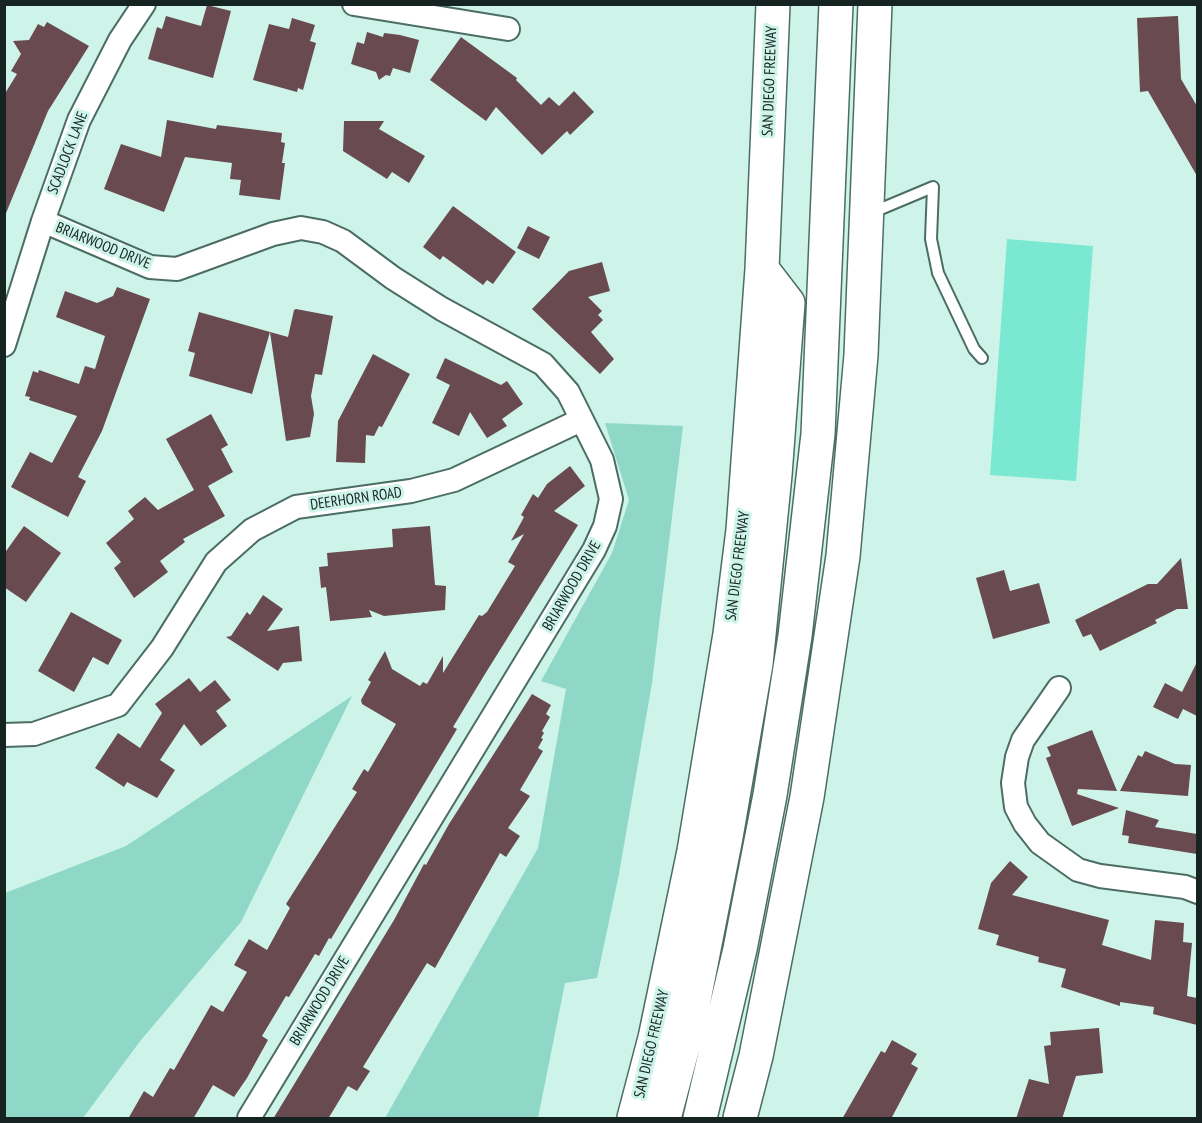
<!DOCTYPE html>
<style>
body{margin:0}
#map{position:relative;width:1202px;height:1123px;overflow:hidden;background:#cef4ea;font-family:"PT Sans Narrow",sans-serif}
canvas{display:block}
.frame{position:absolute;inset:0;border:6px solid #162421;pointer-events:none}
</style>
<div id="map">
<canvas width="1202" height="1123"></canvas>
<div class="frame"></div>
</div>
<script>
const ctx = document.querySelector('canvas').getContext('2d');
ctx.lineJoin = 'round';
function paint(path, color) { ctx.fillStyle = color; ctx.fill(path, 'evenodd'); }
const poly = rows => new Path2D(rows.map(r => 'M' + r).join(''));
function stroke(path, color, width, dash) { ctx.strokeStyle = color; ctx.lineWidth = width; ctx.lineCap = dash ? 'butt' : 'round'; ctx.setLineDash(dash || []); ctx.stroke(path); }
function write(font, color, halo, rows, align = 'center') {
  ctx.font = font + ' "PT Sans Narrow",sans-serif'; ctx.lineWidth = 6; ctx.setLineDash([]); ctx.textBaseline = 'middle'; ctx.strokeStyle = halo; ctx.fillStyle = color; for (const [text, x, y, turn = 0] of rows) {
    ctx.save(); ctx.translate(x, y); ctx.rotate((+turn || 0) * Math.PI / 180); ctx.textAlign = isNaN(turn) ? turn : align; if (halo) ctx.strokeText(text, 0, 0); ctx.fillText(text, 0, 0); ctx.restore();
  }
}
paint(poly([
 [605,423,683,426,652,683,619,874,597,978,565,983,538,1118,385,1118,538,848,566,689,541,681,612,553,629,500],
 [352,696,241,922,141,1040,83,1118,5,1118,5,893,126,846]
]), '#8fd8c7');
paint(poly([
 [1007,239,1093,246,1076,481,990,475]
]), '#7be9d1');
paint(poly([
 [207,5,231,11,213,78,148,59,157,27,162,29,166,16,201,26],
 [1178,16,1181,79,1197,106,1197,176,1148,91,1140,92,1137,18],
 [292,18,315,25,310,41,316,43,303,90,298,88,297,92,253,80,269,24,289,29],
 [47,22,89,46,48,111,4,218,4,95,17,74,11,71,21,54,13,41,29,40,38,24,44,27],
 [367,32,383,37,384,33,400,35,419,40,410,73,393,68,390,76,386,75,379,80,376,72,351,64,357,42,364,44],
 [461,37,517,78,516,80,541,105,549,97,559,106,574,91,594,112,570,135,567,131,542,155,496,107,486,121,430,80],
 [167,120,216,129,217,125,282,133,281,142,285,143,282,163,285,163,280,200,239,195,241,180,230,179,232,163,185,157,164,212,104,189,121,144,161,157],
 [344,121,384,121,379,129,425,156,409,183,392,172,387,179,343,151],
 [453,206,516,252,493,284,487,280,483,285,443,256,440,260,423,247],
 [528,226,550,237,539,259,517,248],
 [602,262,610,291,588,297,602,311,598,315,603,320,591,332,614,359,600,374,532,309,569,271],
 [117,287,150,299,102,431,78,477,86,481,68,517,11,487,30,452,52,463,77,416,29,400,30,397,25,396,33,371,38,373,39,370,79,384,85,366,95,369,105,336,56,317,65,291,97,303,113,296],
 [296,309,333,316,322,375,315,374,311,396,314,414,310,437,286,441,270,332,288,337,294,310],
 [199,312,270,332,252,394,189,376,195,353,188,351],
 [373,354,410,374,382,427,379,426,374,436,366,435,365,463,336,462,338,421],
 [445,358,501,385,507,381,523,404,502,419,507,426,487,438,470,412,459,436,432,423,450,385,436,378],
 [211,414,228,445,221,449,233,472,208,486,225,516,183,539,185,542,160,561,168,572,134,598,114,568,121,562,106,543,134,519,128,511,145,497,158,510,194,490,166,439],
 [570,466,585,486,554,511,578,525,485,674,453,727,457,729,331,939,329,938,319,956,315,954,289,997,286,996,262,1036,268,1040,247,1078,234,1097,213,1085,193,1119,128,1119,144,1091,153,1097,170,1068,174,1070,211,1005,223,1012,247,972,234,965,249,939,267,950,290,908,286,904,357,792,352,789,364,769,368,772,396,724,362,704,361,700,371,682,368,680,385,651,392,669,420,686,423,682,427,684,443,656,443,673,479,615,482,616,487,612,515,566,508,562,524,534,511,541,524,517,521,515,533,494,538,498,547,484],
 [24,526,61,553,26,602,4,587,4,554],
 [430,526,435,585,446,586,445,610,384,616,369,610,372,617,330,621,326,587,321,588,319,567,328,566,327,553,393,547,392,529],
 [1181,558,1188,609,1177,609,1155,620,1157,623,1100,651,1091,634,1083,637,1075,620,1148,584,1157,584],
 [1004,570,1010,591,1039,583,1050,623,993,639,976,578],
 [263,595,283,609,267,631,299,626,302,661,283,663,278,671,226,637,231,636,247,612,250,615],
 [71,612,122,640,108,665,93,657,74,692,38,671],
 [1197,662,1197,716,1183,709,1178,719,1153,707,1165,683,1182,692],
 [189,678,200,692,215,680,231,700,216,711,227,726,201,746,184,724,160,760,175,770,157,798,127,782,124,787,95,768,118,733,140,748,162,713,155,704],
 [532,694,551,705,546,714,550,717,542,731,544,733,541,738,543,739,538,748,543,751,520,790,530,796,508,828,520,836,506,857,500,853,435,968,427,963,363,1067,370,1071,357,1091,348,1086,328,1119,273,1119,394,920,424,864,426,865,449,824],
 [1092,730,1117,791,1078,789,1077,794,1119,808,1072,826,1046,758,1051,756,1047,747],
 [1145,751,1175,764,1191,765,1188,796,1120,791,1138,755,1142,757],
 [1126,810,1159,820,1155,827,1197,834,1197,854,1128,843,1129,836,1122,835],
 [1010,861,1028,877,1012,895,1109,920,1102,945,1151,960,1155,920,1184,923,1183,942,1192,943,1187,996,1197,998,1197,1025,1153,1014,1154,1007,1120,1002,1120,1006,1061,987,1066,969,1038,962,1039,957,996,945,999,935,978,929,991,883],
 [1099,1028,1103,1073,1076,1076,1062,1119,1016,1119,1029,1079,1049,1084,1044,1046,1051,1045,1050,1032],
 [892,1040,917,1054,911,1064,918,1068,891,1119,842,1119,881,1051,885,1053]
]), '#684a50');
const lane = poly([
 [871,213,933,187,931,239,938,273,974,349,982,358]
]);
const street = poly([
 [354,4,508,29],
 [43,221,150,267,177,269,273,234,301,228,323,232,343,241,393,278,442,309,543,364,568,392,602,460,611,499,605,526,594,550,249,1118],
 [4,345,43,221,79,120,120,40,144,4],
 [1059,688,1023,740,1017,757,1013,783,1016,807,1025,824,1040,843,1078,870,1100,876,1185,887,1198,892],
 [4,735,34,734,118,705,162,648,216,562,252,530,296,507,411,491,454,480,581,420]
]);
const highway = poly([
 [634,1118,655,1038,694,851,730,634,743,530,762,269,773,4],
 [664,1118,690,1020,726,837,756,664,775,475,788,303,762,269],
 [700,1118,740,949,770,795,795,636,818,434,836,4],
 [740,1118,756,1056,807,797,843,556,861,355,875,4]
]);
stroke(lane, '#4b6d64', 14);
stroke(street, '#4b6d64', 26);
stroke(highway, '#4b6d64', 36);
stroke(lane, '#fff', 10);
stroke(street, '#fff', 22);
stroke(highway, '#fff', 33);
write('15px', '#162421', '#cef4ea', [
 ["SAN DIEGO FREEWAY",770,81,-88],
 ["SCADLOCK LANE",68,153,-69],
 ["BRIARWOOD DRIVE",103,246,22],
 ["DEERHORN ROAD",356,499,-8],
 ["SAN DIEGO FREEWAY",738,566,-83],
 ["BRIARWOOD DRIVE",572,586,-60],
 ["BRIARWOOD DRIVE",320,1001,-59],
 ["SAN DIEGO FREEWAY",652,1044,-77]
]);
</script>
